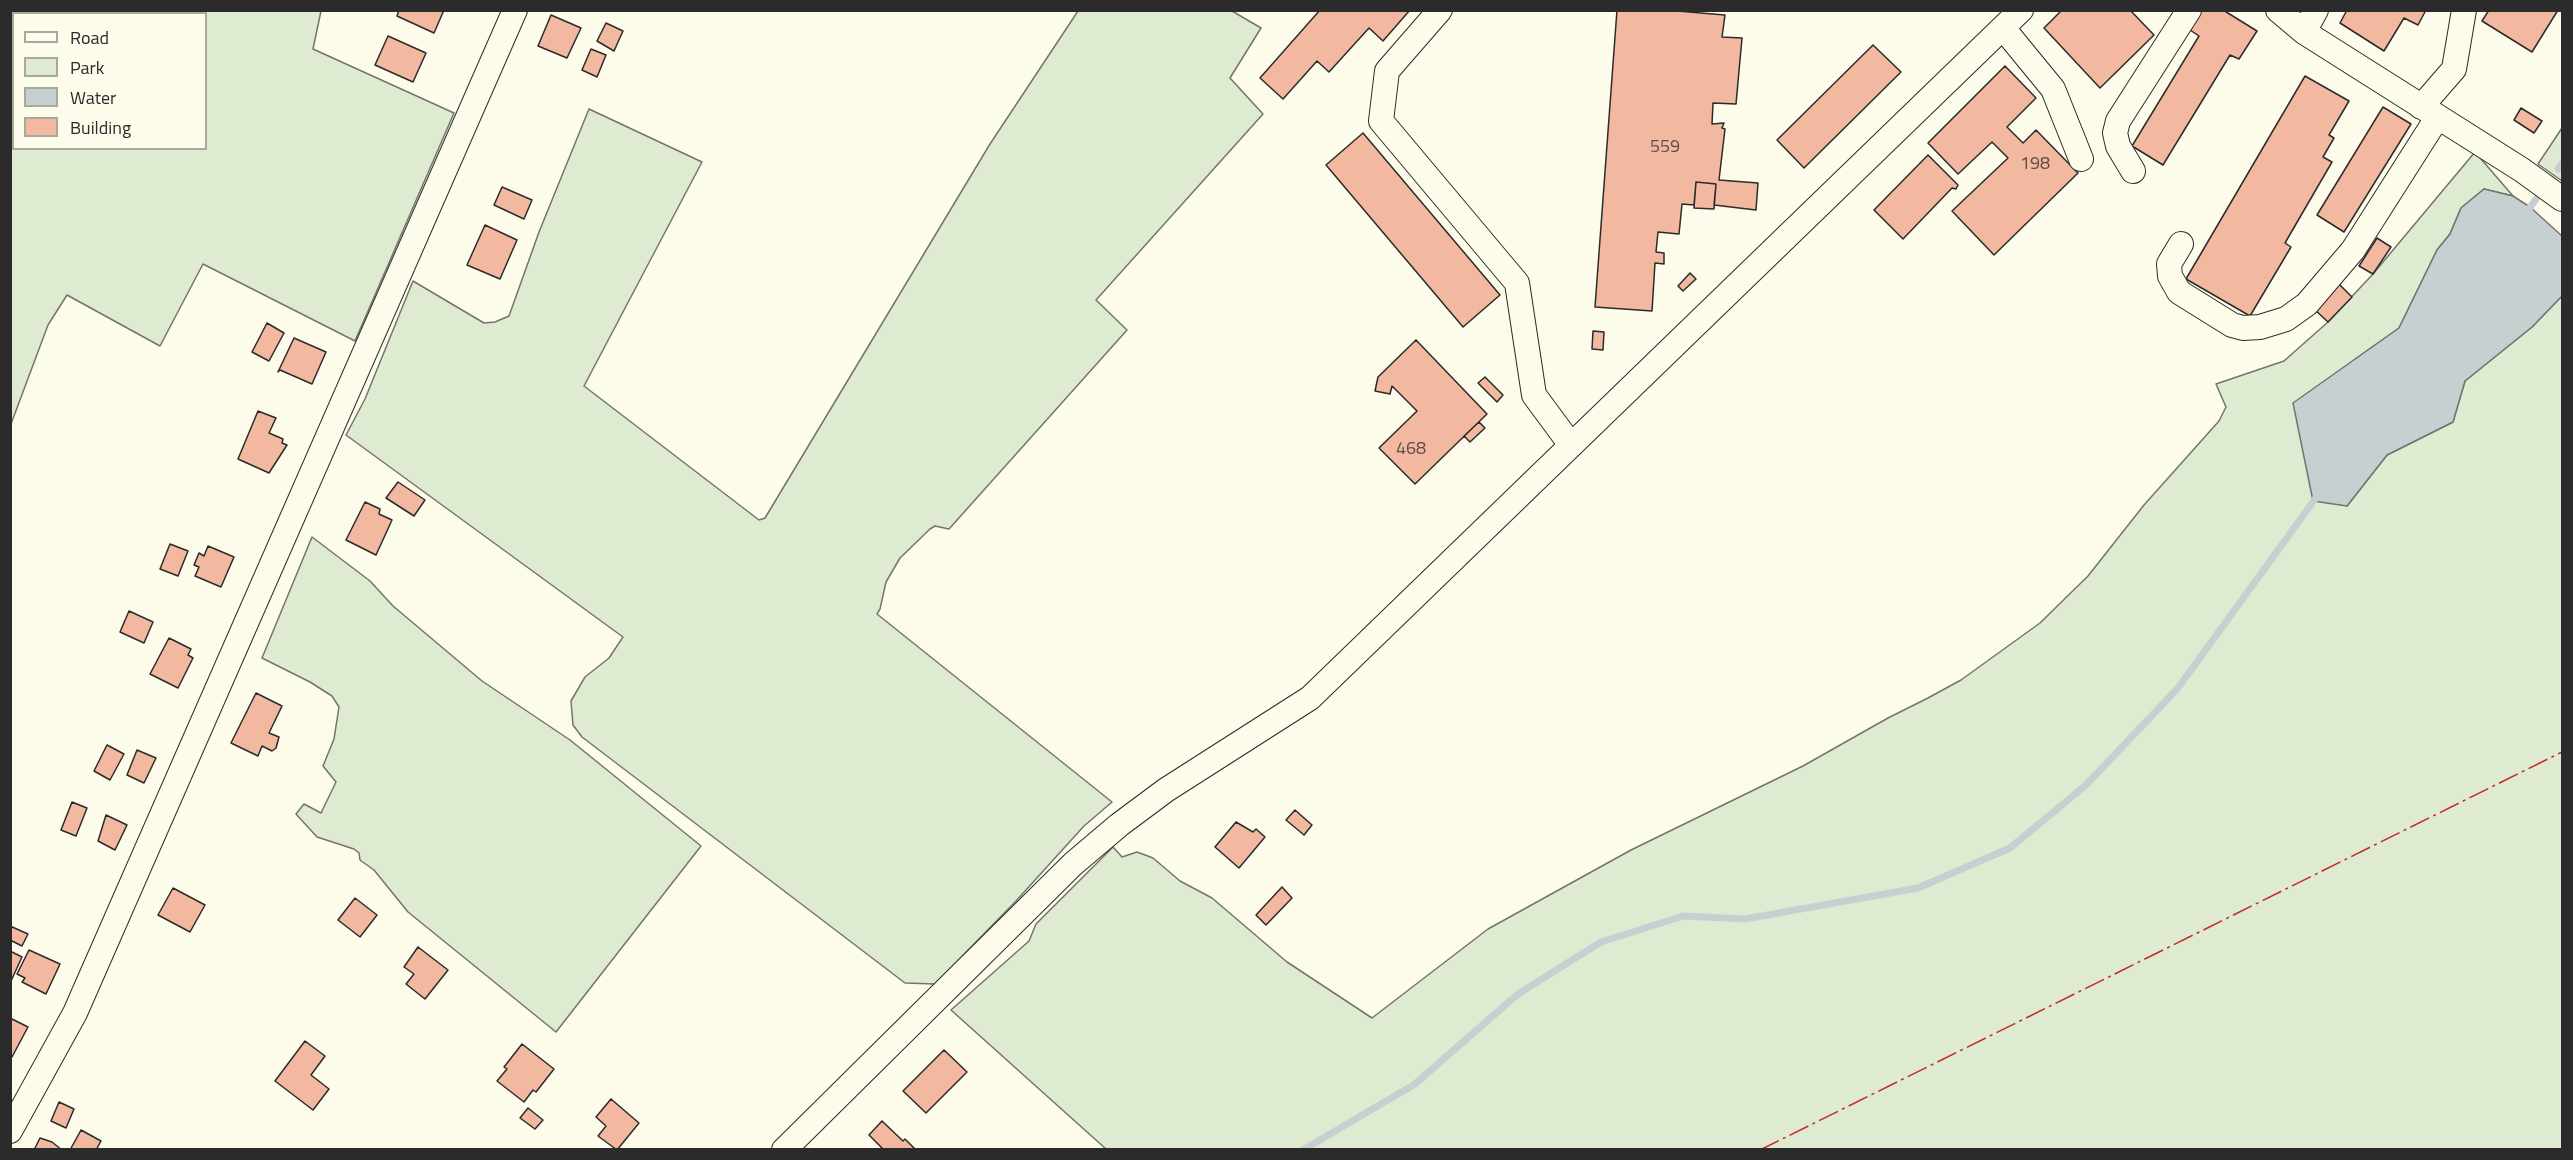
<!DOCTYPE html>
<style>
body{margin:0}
#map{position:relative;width:2573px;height:1160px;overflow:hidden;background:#fdfbea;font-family:"Titillium Web",sans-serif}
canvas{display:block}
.frame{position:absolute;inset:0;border:12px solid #2b2b2b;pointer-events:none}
.legend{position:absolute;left:12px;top:12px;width:195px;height:138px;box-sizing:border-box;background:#fdfbea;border:2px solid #a9a89e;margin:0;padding:8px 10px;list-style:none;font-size:18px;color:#2b2b2b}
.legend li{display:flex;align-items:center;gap:12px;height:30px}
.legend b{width:30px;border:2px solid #a9a89e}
</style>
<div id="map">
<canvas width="2573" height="1160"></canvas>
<div class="frame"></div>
<ul class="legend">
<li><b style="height:8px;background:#fdfbea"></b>Road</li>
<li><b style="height:16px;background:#deebd1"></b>Park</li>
<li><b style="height:16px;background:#c7d0d0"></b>Water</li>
<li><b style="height:16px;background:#f2b8a0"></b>Building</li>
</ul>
</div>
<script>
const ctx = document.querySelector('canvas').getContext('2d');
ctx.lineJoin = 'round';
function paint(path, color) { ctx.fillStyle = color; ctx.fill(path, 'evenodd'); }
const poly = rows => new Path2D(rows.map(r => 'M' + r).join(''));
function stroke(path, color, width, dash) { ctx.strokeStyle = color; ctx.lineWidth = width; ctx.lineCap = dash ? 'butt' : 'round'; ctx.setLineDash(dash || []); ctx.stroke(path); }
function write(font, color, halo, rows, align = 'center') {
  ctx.font = font + ' "Titillium Web",sans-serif'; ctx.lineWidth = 4.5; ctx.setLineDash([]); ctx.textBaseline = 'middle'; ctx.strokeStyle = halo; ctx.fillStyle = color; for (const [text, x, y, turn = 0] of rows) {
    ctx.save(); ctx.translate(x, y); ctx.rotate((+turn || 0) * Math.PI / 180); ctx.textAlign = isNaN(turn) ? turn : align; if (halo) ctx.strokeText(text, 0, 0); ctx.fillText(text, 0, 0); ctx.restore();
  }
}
const green = poly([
 [41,11,321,11,313,49,454,113,355,341,203,264,160,346,67,295,48,325,11,424,10,137,13,131,14,148,206,148,206,14,41,14,41,11],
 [1078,11,1232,11,1261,28,1230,78,1263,114,1096,300,1127,330,949,529,935,526,930,529,900,558,886,582,880,609,877,614,1112,802,1084,826,1016,901,935,984,905,983,582,737,573,725,571,701,585,677,609,658,623,637,346,435,365,399,413,281,484,323,495,322,509,316,539,232,589,109,702,162,584,386,759,520,765,518,990,144,1078,11],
 [2562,128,2562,181,2538,164,2562,128],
 [2475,152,2513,196,2484,189,2461,208,2450,234,2437,250,2399,328,2354,360,2347,506,2387,455,2453,422,2465,381,2532,327,2562,296,2562,1149,1106,1149,951,1010,1029,941,1036,924,1113,847,1122,857,1137,852,1153,858,1180,881,1212,898,1287,962,1372,1018,1488,929,1631,850,1803,766,1888,718,1928,698,1961,680,2040,623,2088,576,2144,505,2219,421,2226,407,2216,384,2284,361,2328,322,2373,274,2475,152],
 [312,537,370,581,393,606,482,681,570,740,701,846,556,1032,408,912,374,870,360,860,359,853,354,849,317,837,296,814,304,804,321,813,336,782,323,766,334,739,339,707,332,696,310,682,262,658,312,537]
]);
paint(green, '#deebd1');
stroke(green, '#74746e', 1.5);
const water = poly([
 [2484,189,2513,196,2530,207,2562,236,2562,296,2532,327,2465,381,2453,422,2387,455,2347,506,2313,501,2293,403,2399,328,2437,250,2450,234,2461,208,2484,189]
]);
paint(water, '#c7d0d0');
stroke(water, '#74746e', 1.5);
stroke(poly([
 [2558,169,2562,163],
 [2526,213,2536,199],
 [1303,1150,1415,1084,1518,994,1601,942,1683,916,1745,919,1918,888,2010,848,2086,785,2178,688,2318,495]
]), '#c7d0d0', 7);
const building = poly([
 [399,10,444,10,434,33,397,16,399,10],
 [1320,10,1410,10,1383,41,1369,28,1329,72,1317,61,1283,99,1260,78,1320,10],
 [1617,10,1665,10,1725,15,1722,37,1742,38,1736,104,1713,103,1712,124,1724,123,1722,128,1725,129,1719,180,1758,183,1756,210,1714,205,1716,184,1696,182,1694,205,1682,204,1679,234,1658,232,1656,252,1664,253,1664,264,1655,263,1652,311,1595,307,1617,10],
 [2062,10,2130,10,2154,35,2100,88,2044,28,2062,10],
 [2202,10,2223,10,2257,31,2239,59,2230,55,2163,165,2132,146,2199,36,2190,30,2202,10],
 [2347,10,2426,10,2418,25,2404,18,2384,51,2340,23,2347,10],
 [2489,10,2558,10,2532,52,2482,21,2489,10],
 [551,15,581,28,567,58,538,46,551,15],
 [606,23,623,31,614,51,597,41,606,23],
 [388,36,426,53,413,82,375,65,388,36],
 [1873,45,1901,72,1804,168,1777,140,1873,45],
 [591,49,606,55,597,77,582,70,591,49],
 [2005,66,2036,98,2007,127,2023,143,2036,130,2078,173,1994,255,1952,211,2008,158,1992,142,1958,174,1928,143,2005,66],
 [2305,76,2349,101,2329,135,2334,138,2323,157,2332,162,2285,243,2291,247,2250,316,2186,279,2305,76],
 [2383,107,2411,124,2344,232,2317,215,2383,107],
 [2521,108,2542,121,2534,133,2514,120,2521,108],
 [1363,133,1500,295,1463,327,1326,165,1363,133],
 [1928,155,1958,185,1956,189,1952,188,1903,239,1874,210,1928,155],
 [1696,182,1716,184,1714,209,1694,208,1696,182],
 [502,187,532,200,524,219,494,205,502,187],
 [485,225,517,240,500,279,467,265,485,225],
 [2377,238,2391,247,2373,274,2359,266,2377,238],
 [1690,273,1696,279,1683,291,1678,286,1690,273],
 [2338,283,2352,297,2328,322,2313,308,2338,283],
 [267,323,284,333,269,361,252,352,267,323],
 [1593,331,1604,332,1603,350,1592,349,1593,331],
 [294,338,326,352,312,384,280,370,278,372,294,338],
 [1416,340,1487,414,1415,484,1379,448,1417,411,1392,386,1390,394,1375,391,1378,377,1416,340],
 [1485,377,1503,395,1497,402,1478,383,1485,377],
 [258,411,276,418,269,433,283,439,282,443,287,445,269,473,238,459,258,411],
 [1479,422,1485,428,1470,442,1464,436,1479,422],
 [398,482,425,500,414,516,386,498,398,482],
 [365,502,380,509,379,514,392,520,376,555,346,540,365,502],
 [170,544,188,551,178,576,160,569,170,544],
 [208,546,234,557,221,587,195,576,199,567,194,565,199,553,204,556,208,546],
 [129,611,153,622,144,643,120,632,129,611],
 [169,638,191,649,188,655,193,658,178,688,150,674,169,638],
 [256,693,282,706,269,733,279,737,276,748,272,751,262,746,258,756,231,743,256,693],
 [107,745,124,754,110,780,94,771,107,745],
 [137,750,156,758,144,783,127,775,137,750],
 [72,802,87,808,76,836,61,830,72,802],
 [1295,810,1312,825,1304,835,1286,820,1295,810],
 [106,815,127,825,115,850,98,841,106,815],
 [1236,822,1253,832,1256,829,1265,837,1239,868,1215,847,1236,822],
 [1282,887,1292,898,1266,925,1256,915,1282,887],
 [173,888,205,905,190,932,158,915,173,888],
 [355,898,377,915,360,937,338,920,355,898],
 [10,926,28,934,22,946,10,940,10,926],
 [418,947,448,970,425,999,406,984,414,974,404,967,418,947],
 [29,950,60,964,46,994,22,982,25,978,17,974,29,950],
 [10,951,22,957,11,981,10,980,10,951],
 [10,1018,28,1027,12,1057,10,1056,10,1018],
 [305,1041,325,1056,311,1075,329,1089,313,1110,275,1081,305,1041],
 [522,1044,554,1069,536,1092,533,1090,524,1102,497,1081,507,1069,504,1067,522,1044],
 [944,1050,967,1072,926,1113,903,1091,944,1050],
 [611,1099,639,1123,617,1150,598,1136,606,1126,596,1117,611,1099],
 [59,1102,74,1109,66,1128,51,1121,59,1102],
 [528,1108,543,1120,535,1129,520,1118,528,1108],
 [882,1121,903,1141,905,1139,916,1150,884,1150,869,1135,882,1121],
 [81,1130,101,1141,96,1150,70,1150,81,1130],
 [40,1138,52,1142,62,1150,34,1150,40,1138]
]);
paint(building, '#f2b8a0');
stroke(building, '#2b2b2b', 1.5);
const minor = poly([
 [1440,10,1387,71,1381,121,1517,283,1534,395,1571,445],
 [2278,10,2304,32,2522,170,2562,199],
 [2003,28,2053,89,2081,159],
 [2304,32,2316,10],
 [2421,107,2454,69,2464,10],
 [2133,171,2118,146,2115,133,2118,121,2189,10],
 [2181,244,2169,264,2170,276,2179,292,2232,325,2243,328,2260,327,2286,319,2307,304,2353,250,2437,118],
 [10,1131,75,1013,515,10],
 [784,1150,1073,864,1119,825,1166,790,1310,698,2021,10]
]);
stroke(minor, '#2b2b2b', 26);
stroke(minor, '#fdfbea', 24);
stroke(poly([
 [1760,1150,2562,752]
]), '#c62828', 1.5, [21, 4.5, 3, 4.5]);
write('18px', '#5d4e48', null, [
 ["559",1665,148],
 ["198",2035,165],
 ["468",1411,450]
]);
</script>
